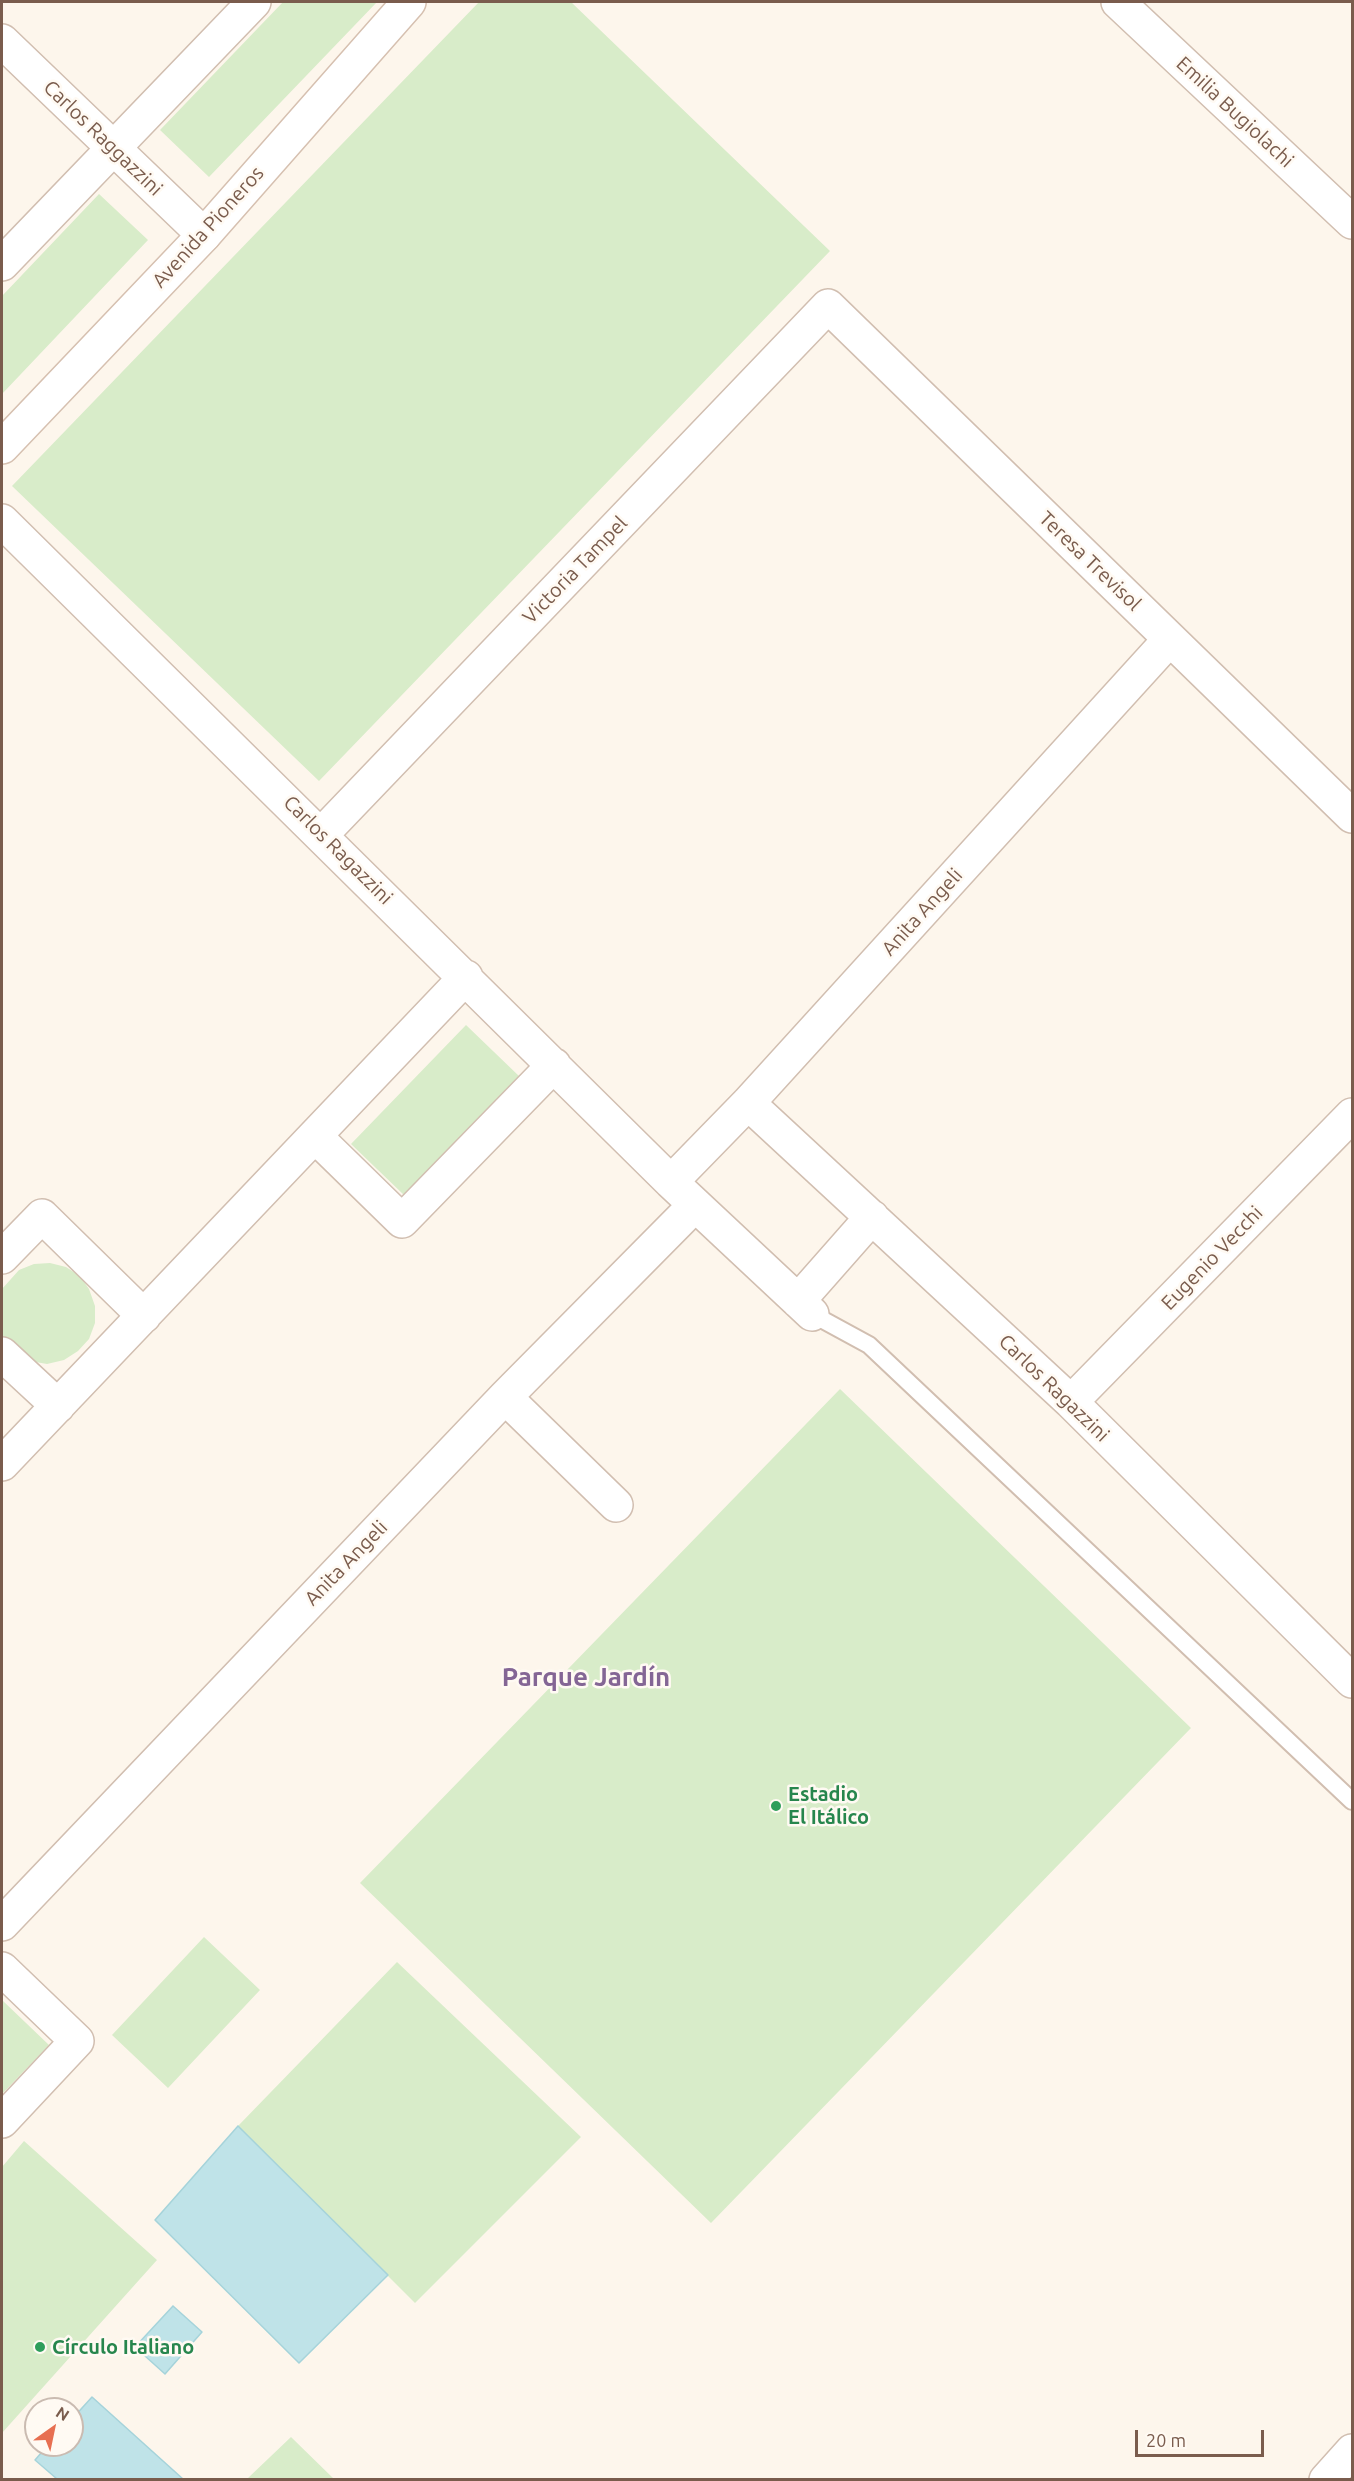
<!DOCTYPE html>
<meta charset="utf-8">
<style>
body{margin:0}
#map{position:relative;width:1354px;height:2481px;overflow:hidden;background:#fdf6ec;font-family:Ubuntu,sans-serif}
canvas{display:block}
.frame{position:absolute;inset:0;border:3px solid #7a5c4d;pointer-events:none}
.north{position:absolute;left:24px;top:2397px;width:60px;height:60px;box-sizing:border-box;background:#fffaf3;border:2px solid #cabbb1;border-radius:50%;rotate:33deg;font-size:16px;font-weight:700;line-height:24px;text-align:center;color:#7a5c4d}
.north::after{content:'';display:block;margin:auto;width:21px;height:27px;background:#e76f51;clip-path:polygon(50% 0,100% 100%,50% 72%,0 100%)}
.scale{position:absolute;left:1135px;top:2430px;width:129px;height:27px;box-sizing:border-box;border:3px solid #7a5c4d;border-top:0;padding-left:8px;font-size:18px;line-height:21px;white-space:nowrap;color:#7a5c4d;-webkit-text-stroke:4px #fffaf3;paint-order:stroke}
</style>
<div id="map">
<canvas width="1354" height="2481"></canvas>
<div class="frame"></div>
<div class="north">N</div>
<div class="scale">20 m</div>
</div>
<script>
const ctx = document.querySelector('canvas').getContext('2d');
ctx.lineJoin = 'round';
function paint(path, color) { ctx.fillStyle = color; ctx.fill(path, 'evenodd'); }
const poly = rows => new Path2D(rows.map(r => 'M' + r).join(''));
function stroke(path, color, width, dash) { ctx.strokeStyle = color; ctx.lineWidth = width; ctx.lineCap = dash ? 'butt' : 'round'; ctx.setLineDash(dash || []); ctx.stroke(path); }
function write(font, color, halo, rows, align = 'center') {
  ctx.font = font + ' Ubuntu,sans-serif'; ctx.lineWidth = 5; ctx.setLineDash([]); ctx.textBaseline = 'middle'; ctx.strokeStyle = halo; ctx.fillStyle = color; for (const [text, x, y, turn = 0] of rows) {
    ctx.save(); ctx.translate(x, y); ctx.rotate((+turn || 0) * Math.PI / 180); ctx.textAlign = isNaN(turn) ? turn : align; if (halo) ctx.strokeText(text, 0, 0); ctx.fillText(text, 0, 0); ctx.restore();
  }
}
paint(poly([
 [283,2,377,2,209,177,160,130],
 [479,2,571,2,830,251,319,781,12,486],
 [99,194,148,240,2,394,2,296],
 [466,1025,520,1077,405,1196,351,1144],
 [50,1263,66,1267,80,1276,89,1289,95,1306,95,1323,89,1339,78,1351,64,1360,47,1364,30,1361,3,1341,2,1289,19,1270,34,1264],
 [840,1389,1191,1728,711,2223,360,1883],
 [204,1937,260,1990,168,2088,112,2035],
 [397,1962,581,2137,415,2303,238,2126],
 [2,2000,49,2045,2,2094],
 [24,2141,157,2260,2,2433,2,2167],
 [291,2437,334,2479,248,2478]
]), '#d8ecc9');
const water = poly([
 [238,2126,388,2275,299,2363,155,2220,238,2126],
 [173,2306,202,2332,165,2374,135,2347,173,2306],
 [92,2397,183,2479,57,2479,35,2460,48,2445,72,2445,72,2419,92,2397]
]);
paint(water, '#bfe3e8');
stroke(water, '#a5d3da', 1.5);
const lane = poly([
 [812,1314,869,1345,1352,1801]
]);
const street = poly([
 [1118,2,1352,222],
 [2,41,204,235],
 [2,264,254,2],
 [2,521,671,1182,812,1314],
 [322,834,828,306,1352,816],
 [748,1103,1071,1402,1352,1681],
 [315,1136,402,1221,554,1065],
 [671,1182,748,1103,1170,639],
 [2,1257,42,1216,144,1316],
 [798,1301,872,1217],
 [2,1354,58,1406],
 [505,1397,616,1505],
 [1071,1402,1352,1115],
 [2,1464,466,977],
 [2,1924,505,1397,695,1205],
 [2,1969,77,2041,2,2121],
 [1326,2480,1352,2451]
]);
const secondary = poly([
 [2,447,204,235,409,2]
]);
stroke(lane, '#d1beb0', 20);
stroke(street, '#d1beb0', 36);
stroke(secondary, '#d6c0b0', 36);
stroke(lane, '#fff', 16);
stroke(street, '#fff', 33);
stroke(secondary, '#fff', 33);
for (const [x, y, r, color] of [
 [776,1806,6,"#2e9e5b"],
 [40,2347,6,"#2e9e5b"]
]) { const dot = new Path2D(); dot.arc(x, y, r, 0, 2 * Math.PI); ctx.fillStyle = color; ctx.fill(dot); stroke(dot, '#fffaf3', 2); }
write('20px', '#7a5c4d', '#fffaf3', [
 ["Emilia Bugiolachi",1235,112,43],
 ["Carlos Raggazzini",103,138,44],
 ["Avenida Pioneros",208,227,-48],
 ["Teresa Trevisol",1090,561,44],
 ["Victoria Tampel",575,570,-46],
 ["Carlos Ragazzini",338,850,45],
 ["Anita Angeli",922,912,-48],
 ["Eugenio Vecchi",1212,1258,-46],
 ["Carlos Ragazzini",1054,1388,44],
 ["Anita Angeli",346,1563,-46]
]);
write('bold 20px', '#27864d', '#fffaf3', [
 ["Estadio",788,1794],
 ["El Itálico",788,1817],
 ["Círculo Italiano",52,2347]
], 'left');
write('bold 26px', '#846695', '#fffaf3', [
 ["Parque Jardín",586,1677]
]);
</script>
